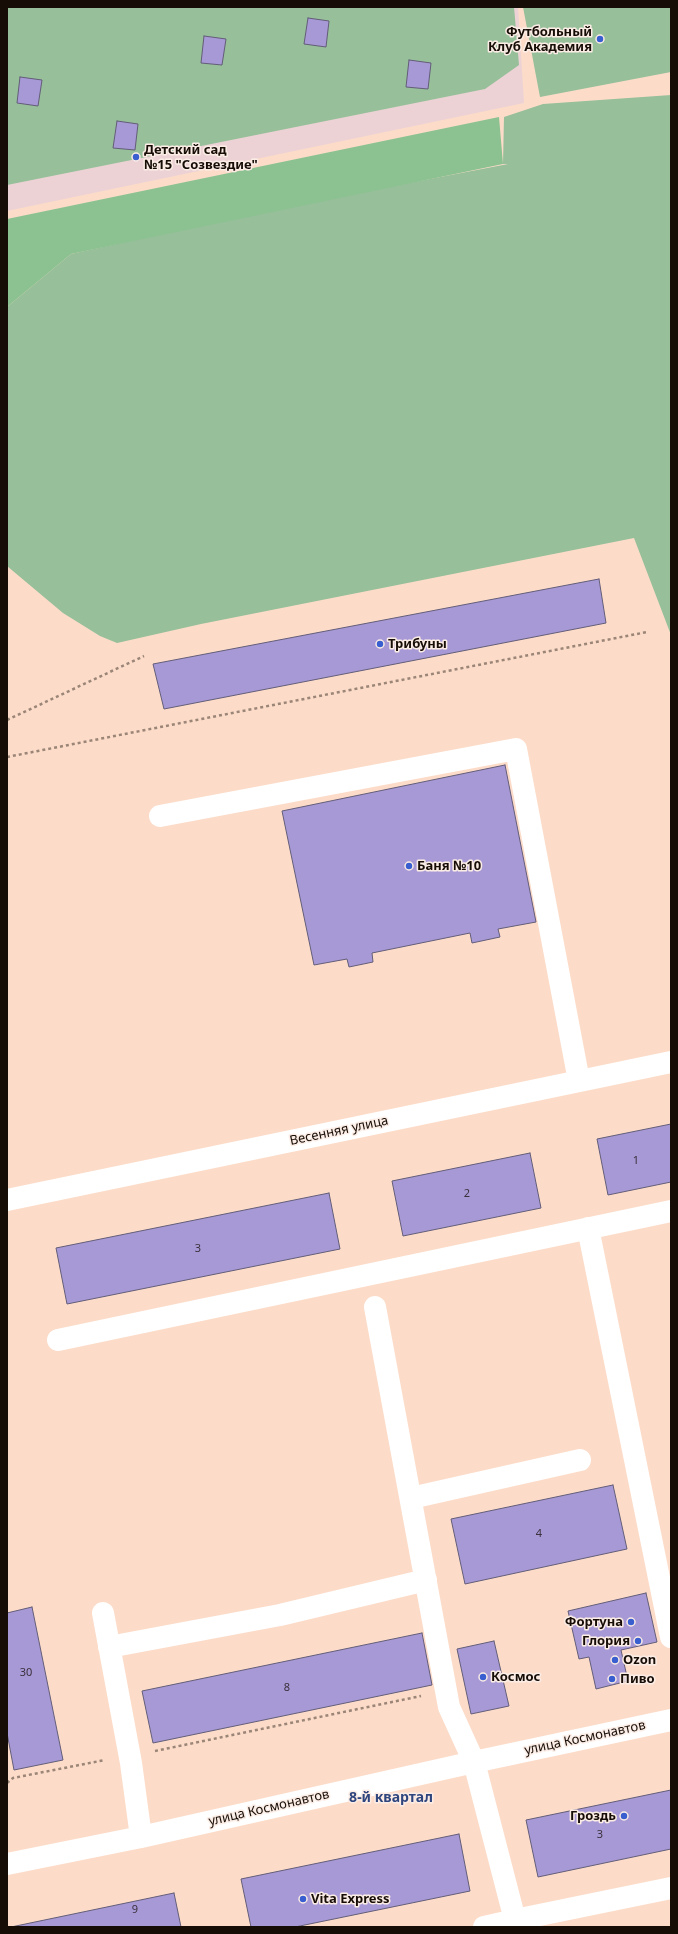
<!DOCTYPE html>
<meta charset="utf-8">
<style>
body{margin:0}
#map{position:relative;width:678px;height:1934px;overflow:hidden;background:#fcdcc9;font-family:"Noto Sans",sans-serif}
canvas{display:block}
.frame{position:absolute;inset:0;border:8px solid #170d07;pointer-events:none}
</style>
<div id="map">
<canvas width="678" height="1934"></canvas>
<div class="frame"></div>
</div>
<script>
const ctx = document.querySelector('canvas').getContext('2d');
ctx.lineJoin = 'round';
function paint(path, color) { ctx.fillStyle = color; ctx.fill(path, 'evenodd'); }
const poly = rows => new Path2D(rows.map(r => 'M' + r).join(''));
function stroke(path, color, width, dash) { ctx.strokeStyle = color; ctx.lineWidth = width; ctx.lineCap = dash ? 'butt' : 'round'; ctx.setLineDash(dash || []); ctx.stroke(path); }
function write(font, color, halo, rows, align = 'center') {
  ctx.font = font + ' "Noto Sans",sans-serif'; ctx.lineWidth = 3; ctx.setLineDash([]); ctx.textBaseline = 'middle'; ctx.strokeStyle = halo; ctx.fillStyle = color; for (const [text, x, y, turn = 0] of rows) {
    ctx.save(); ctx.translate(x, y); ctx.rotate((+turn || 0) * Math.PI / 180); ctx.textAlign = isNaN(turn) ? turn : align; if (halo) ctx.strokeText(text, 0, 0); ctx.fillText(text, 0, 0); ctx.restore();
  }
}
paint(poly([
 [7,7,518,7,524,103,7,211]
]), '#ecd2d4');
paint(poly([
 [7,7,514,7,519,65,485,89,7,185],
 [523,7,671,7,671,72,540,97],
 [671,95,671,635,634,538,201,624,117,643,100,636,63,613,7,566,7,307,71,254,279,208,508,164,503,164,504,117,543,104]
]), '#96bf9a');
paint(poly([
 [499,117,503,164,71,254,7,307,7,219]
]), '#8cc291');
const building = poly([
 [308,18,329,21,326,47,304,44,308,18],
 [204,36,226,39,222,65,201,63,204,36],
 [409,60,431,63,428,89,406,87,409,60],
 [20,77,42,80,38,106,17,103,20,77],
 [117,121,138,124,135,150,113,148,117,121],
 [599,579,606,623,164,709,153,664,599,579],
 [505,765,536,922,498,929,500,937,472,943,470,933,372,953,373,962,349,967,347,959,314,965,282,811,505,765],
 [671,1124,671,1182,608,1195,597,1139,671,1124],
 [530,1153,541,1208,403,1236,392,1181,530,1153],
 [329,1193,340,1249,67,1304,56,1248,329,1193],
 [613,1485,627,1549,465,1584,451,1519,613,1485],
 [646,1593,657,1642,621,1650,628,1681,596,1689,589,1657,579,1659,568,1611,646,1593],
 [32,1607,63,1760,14,1770,7,1733,7,1613,32,1607],
 [422,1633,432,1685,153,1743,142,1691,422,1633],
 [494,1641,509,1706,471,1714,457,1649,494,1641],
 [671,1790,671,1849,538,1877,526,1820,671,1790],
 [459,1834,470,1891,295,1927,251,1927,241,1879,459,1834],
 [174,1893,181,1927,11,1927,174,1893]
]);
paint(building, '#a799d6');
stroke(building, '#635d78', 1);
stroke(poly([
 [7,720,144,656],
 [7,757,647,632],
 [155,1751,421,1696],
 [7,1783,13,1778,105,1760]
]), '#9b8577', 2.5, [3, 3]);
stroke(poly([
 [160,816,516,749,579,1081],
 [7,1200,671,1062],
 [588,1228,671,1637],
 [375,1307,449,1707,474,1762,515,1920,484,1927],
 [58,1340,671,1211],
 [411,1498,580,1460],
 [103,1613,131,1763,141,1837],
 [109,1647,280,1615,426,1580],
 [7,1864,141,1837,474,1762,671,1720],
 [515,1920,671,1888]
]), '#fff', 22);
for (const [x, y, r, color] of [
 [600,39,4,"#395ecf"],
 [136,157,4,"#395ecf"],
 [380,644,4,"#395ecf"],
 [409,866,4,"#395ecf"],
 [631,1622,4,"#395ecf"],
 [638,1641,4,"#395ecf"],
 [615,1660,4,"#395ecf"],
 [483,1677,4,"#395ecf"],
 [612,1679,4,"#395ecf"],
 [624,1816,4,"#395ecf"],
 [303,1899,4,"#395ecf"]
]) { const dot = new Path2D(); dot.arc(x, y, r, 0, 2 * Math.PI); ctx.fillStyle = color; ctx.fill(dot); stroke(dot, '#fbede6', 1.5); }
write('11px', '#3b303b', null, [
 ["1",636,1161],
 ["2",467,1194],
 ["3",198,1249],
 ["4",539,1534],
 ["30",26,1673],
 ["8",287,1688],
 ["3",600,1835],
 ["9",135,1910]
]);
write('bold 13px', '#170d07', '#fbede6', [
 ["Футбольный",592,32,"right"],
 ["Клуб Академия",592,47,"right"],
 ["Детский сад",144,150],
 ["№15 \"Созвездие\"",144,165],
 ["Трибуны",388,644],
 ["Баня №10",417,866],
 ["Фортуна",623,1622,"right"],
 ["Глория",630,1641,"right"],
 ["Ozon",623,1660],
 ["Космос",491,1677],
 ["Пиво",620,1679],
 ["Гроздь",616,1816,"right"],
 ["Vita Express",311,1899]
], 'left');
write('13px', '#170d07', '#fbede6', [
 ["Весенняя улица",339,1131,-12],
 ["улица Космонавтов",585,1738,-12],
 ["улица Космонавтов",269,1808,-13]
]);
write('bold 14px', '#2f457e', '#fbede6', [
 ["8-й квартал",391,1798]
]);
</script>
